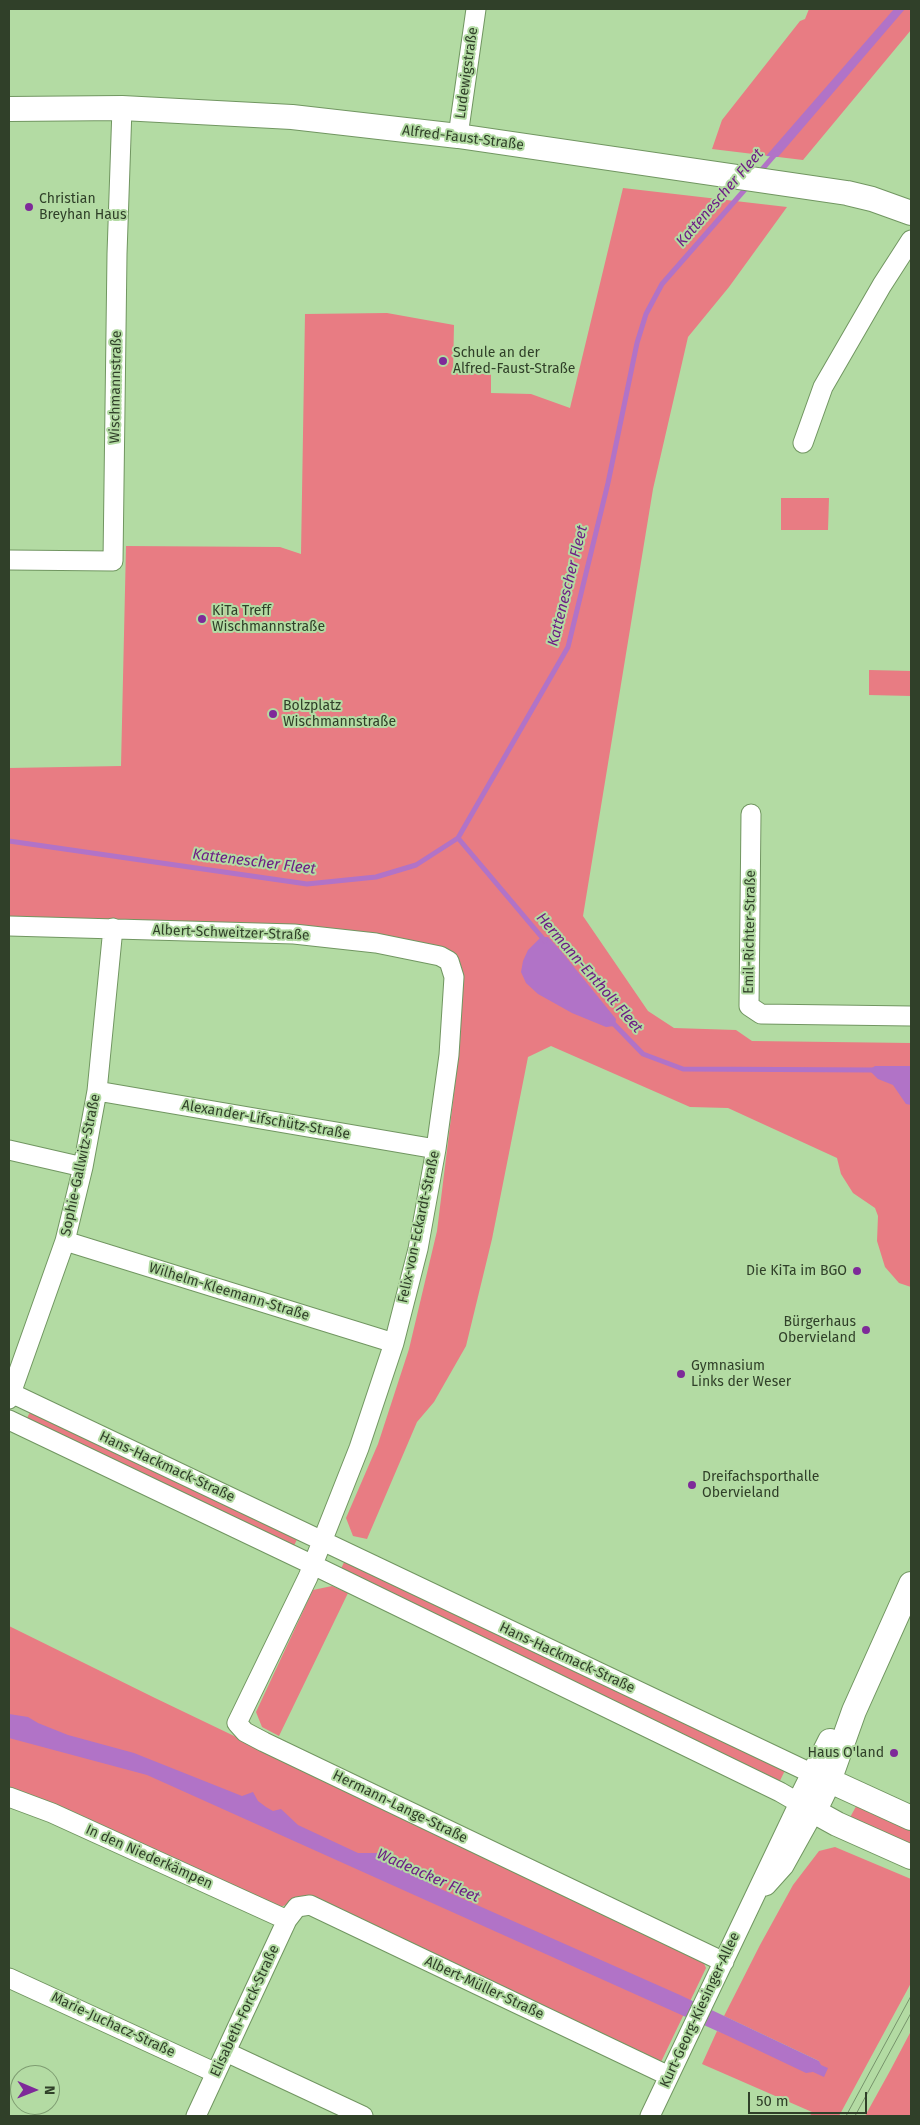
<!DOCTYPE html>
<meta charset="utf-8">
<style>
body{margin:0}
#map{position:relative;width:920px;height:2125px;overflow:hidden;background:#b3dba3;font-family:"Fira Sans",sans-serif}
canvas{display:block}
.frame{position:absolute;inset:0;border:10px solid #304029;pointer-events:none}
.north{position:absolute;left:10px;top:2065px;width:50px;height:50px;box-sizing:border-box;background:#b3dba3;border:1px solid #7f9d72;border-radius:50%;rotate:91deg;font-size:14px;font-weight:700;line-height:20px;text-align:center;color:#304029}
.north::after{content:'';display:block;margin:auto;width:18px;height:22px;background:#7e2a99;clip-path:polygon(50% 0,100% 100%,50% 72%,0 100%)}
.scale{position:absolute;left:748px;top:2092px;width:119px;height:22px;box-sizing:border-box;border:2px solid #304029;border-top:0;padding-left:6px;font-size:15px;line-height:18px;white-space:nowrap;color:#304029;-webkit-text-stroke:4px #b3dba3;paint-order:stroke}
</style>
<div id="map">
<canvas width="920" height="2125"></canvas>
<div class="frame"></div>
<div class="north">N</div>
<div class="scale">50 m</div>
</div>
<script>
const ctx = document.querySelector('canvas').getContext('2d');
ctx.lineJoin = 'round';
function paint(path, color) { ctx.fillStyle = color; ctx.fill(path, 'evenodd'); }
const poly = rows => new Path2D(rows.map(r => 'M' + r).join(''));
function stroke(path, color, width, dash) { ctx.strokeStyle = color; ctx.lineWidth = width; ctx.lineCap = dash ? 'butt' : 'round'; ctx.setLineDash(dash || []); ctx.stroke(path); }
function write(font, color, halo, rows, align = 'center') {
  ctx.font = font + ' "Fira Sans",sans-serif'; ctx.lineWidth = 4; ctx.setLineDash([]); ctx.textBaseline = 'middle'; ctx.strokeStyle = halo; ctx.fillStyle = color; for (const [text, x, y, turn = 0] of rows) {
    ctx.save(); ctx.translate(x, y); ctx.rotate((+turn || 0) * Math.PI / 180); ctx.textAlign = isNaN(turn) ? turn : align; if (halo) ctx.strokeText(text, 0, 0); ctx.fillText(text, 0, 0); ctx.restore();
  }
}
paint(poly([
 [809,9,911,9,911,30,803,160,712,149,722,120,800,21,805,19],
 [623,188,787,207,729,287,688,337,653,489,583,916,648,1011,674,1028,736,1030,752,1041,911,1043,911,1287,899,1283,885,1267,877,1241,878,1216,875,1208,853,1193,841,1174,837,1158,728,1108,690,1107,551,1046,528,1057,492,1239,466,1346,434,1402,417,1422,367,1539,353,1536,346,1518,378,1444,409,1349,437,1231,460,1045,461,984,445,953,9,919,9,768,121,766,126,546,280,547,301,554,305,314,387,313,454,325,453,373,491,374,491,393,531,394,570,408],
 [781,498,829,498,828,530,781,530],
 [869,670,911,671,911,696,869,695],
 [32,1408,299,1535,292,1550,25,1422],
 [346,1558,787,1766,778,1785,339,1573],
 [332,1586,348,1593,279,1736,262,1727,256,1712,313,1590],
 [9,1626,155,1698,703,1961,706,1968,661,2062,310,1895,278,1908,9,1791],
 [860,1799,911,1823,911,1853,847,1823],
 [835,1847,911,1879,911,1983,839,2116,810,2116,812,2112,702,2064,717,2031,820,2065,819,2061,724,2016,760,1945,793,1885,819,1851],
 [911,2031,911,2116,865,2116,891,2069]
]), '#e87c83');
paint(poly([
 [894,9,905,9,778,157,766,156],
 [541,937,548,937,561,951,616,1019,615,1026,606,1027,572,1013,538,994,526,983,521,972,523,961,528,950],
 [875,1066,911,1066,911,1105,906,1104,893,1085,878,1079,869,1070],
 [9,1714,28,1717,38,1723,68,1735,134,1753,242,1796,253,1792,258,1801,266,1807,273,1811,281,1809,298,1825,358,1853,377,1853,396,1864,410,1866,434,1886,680,1995,819,2061,821,2065,828,2068,824,2077,813,2072,806,2073,726,2035,147,1775,9,1738]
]), '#b173c7');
stroke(poly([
 [758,174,777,152],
 [458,838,545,941],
 [9,841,307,884,376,877,416,865,458,838,568,647,608,483,637,343,646,314,662,284,748,186],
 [611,1021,643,1054,683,1069,873,1070]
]), '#b173c7', 5);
const minor = poly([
 [458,136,476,9],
 [803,443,823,387,882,285,911,240],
 [9,560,113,561,117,254,122,108],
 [751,814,749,1006,761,1014,911,1016],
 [9,926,294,934,376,943,440,956,449,961,454,977,449,1055,436,1149,418,1249,394,1343,359,1448,308,1577,237,1723,245,1732,264,1742,724,1962],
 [97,1091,436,1149],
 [9,1150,83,1167],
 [65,1241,394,1343],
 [9,1392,813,1774],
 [9,1399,65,1241,83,1167,97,1091,113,928],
 [9,1420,313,1565,780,1792,799,1803,650,2116],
 [9,1797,52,1813,287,1920],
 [766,1886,784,1866,814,1812],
 [9,1978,216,2073],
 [226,2052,363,2116],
 [196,2116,287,1920,297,1907,310,1905,669,2076]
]);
const tertiary = poly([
 [9,109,122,108,292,117,458,136,847,193,872,199,911,213],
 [830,1741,799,1803,837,1824,911,1857],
 [815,1774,911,1818],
 [814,1812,829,1781,854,1711,911,1584]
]);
stroke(minor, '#719661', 21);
stroke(tertiary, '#719661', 26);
stroke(minor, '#fff', 19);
stroke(tertiary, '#fff', 24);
stroke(poly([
 [846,2116,911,1996],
 [855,2116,911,2013]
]), '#76936b', 1);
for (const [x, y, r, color] of [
 [29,207,5,"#7e2a99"],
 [443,361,5,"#7e2a99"],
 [202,619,5,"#7e2a99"],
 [273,714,5,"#7e2a99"],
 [857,1271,5,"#7e2a99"],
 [866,1330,5,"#7e2a99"],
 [681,1374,5,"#7e2a99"],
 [692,1485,5,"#7e2a99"],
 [894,1753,5,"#7e2a99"]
]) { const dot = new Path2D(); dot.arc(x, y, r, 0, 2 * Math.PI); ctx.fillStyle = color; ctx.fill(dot); stroke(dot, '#b3dba3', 2); }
write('14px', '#304029', '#b3dba3', [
 ["Ludewigstraße",467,73,-82],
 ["Alfred-Faust-Straße",463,138,7],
 ["Wischmannstraße",116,387,-89],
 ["Emil-Richter-Straße",750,932,-89],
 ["Albert-Schweitzer-Straße",231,933,2],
 ["Alexander-Lifschütz-Straße",266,1120,10],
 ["Sophie-Gallwitz-Straße",81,1165,-78],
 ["Felix-von-Eckardt-Straße",419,1227,-78],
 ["Wilhelm-Kleemann-Straße",229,1292,17],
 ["Hans-Hackmack-Straße",167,1467,25],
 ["Hans-Hackmack-Straße",567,1658,25],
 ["Hermann-Lange-Straße",400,1807,26],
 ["In den Niederkämpen",149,1857,24],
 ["Albert-Müller-Straße",484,1988,25],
 ["Kurt-Georg-Kiesinger-Allee",700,2010,-65],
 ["Elisabeth-Forck-Straße",245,2011,-65],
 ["Marie-Juchacz-Straße",113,2025,25]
]);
write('14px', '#304029', '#b3dba3', [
 ["Christian",39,199],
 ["Breyhan Haus",39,215],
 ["Schule an der",453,353],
 ["Alfred-Faust-Straße",453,369],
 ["KiTa Treff",212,611],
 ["Wischmannstraße",212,627],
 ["Bolzplatz",283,706],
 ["Wischmannstraße",283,722],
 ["Die KiTa im BGO",847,1271,"right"],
 ["Bürgerhaus",856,1322,"right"],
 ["Obervieland",856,1338,"right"],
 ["Gymnasium",691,1366],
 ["Links der Weser",691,1382],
 ["Dreifachsporthalle",702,1477],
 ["Obervieland",702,1493],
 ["Haus O'land",884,1753,"right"]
], 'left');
write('italic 15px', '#6d1e85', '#b3dba3', [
 ["Kattenescher Fleet",720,198,-49],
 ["Kattenescher Fleet",568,586,-76],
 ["Kattenescher Fleet",254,862,7],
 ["Hermann-Entholt Fleet",589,973,49],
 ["Wadeacker Fleet",428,1876,24]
]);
</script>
